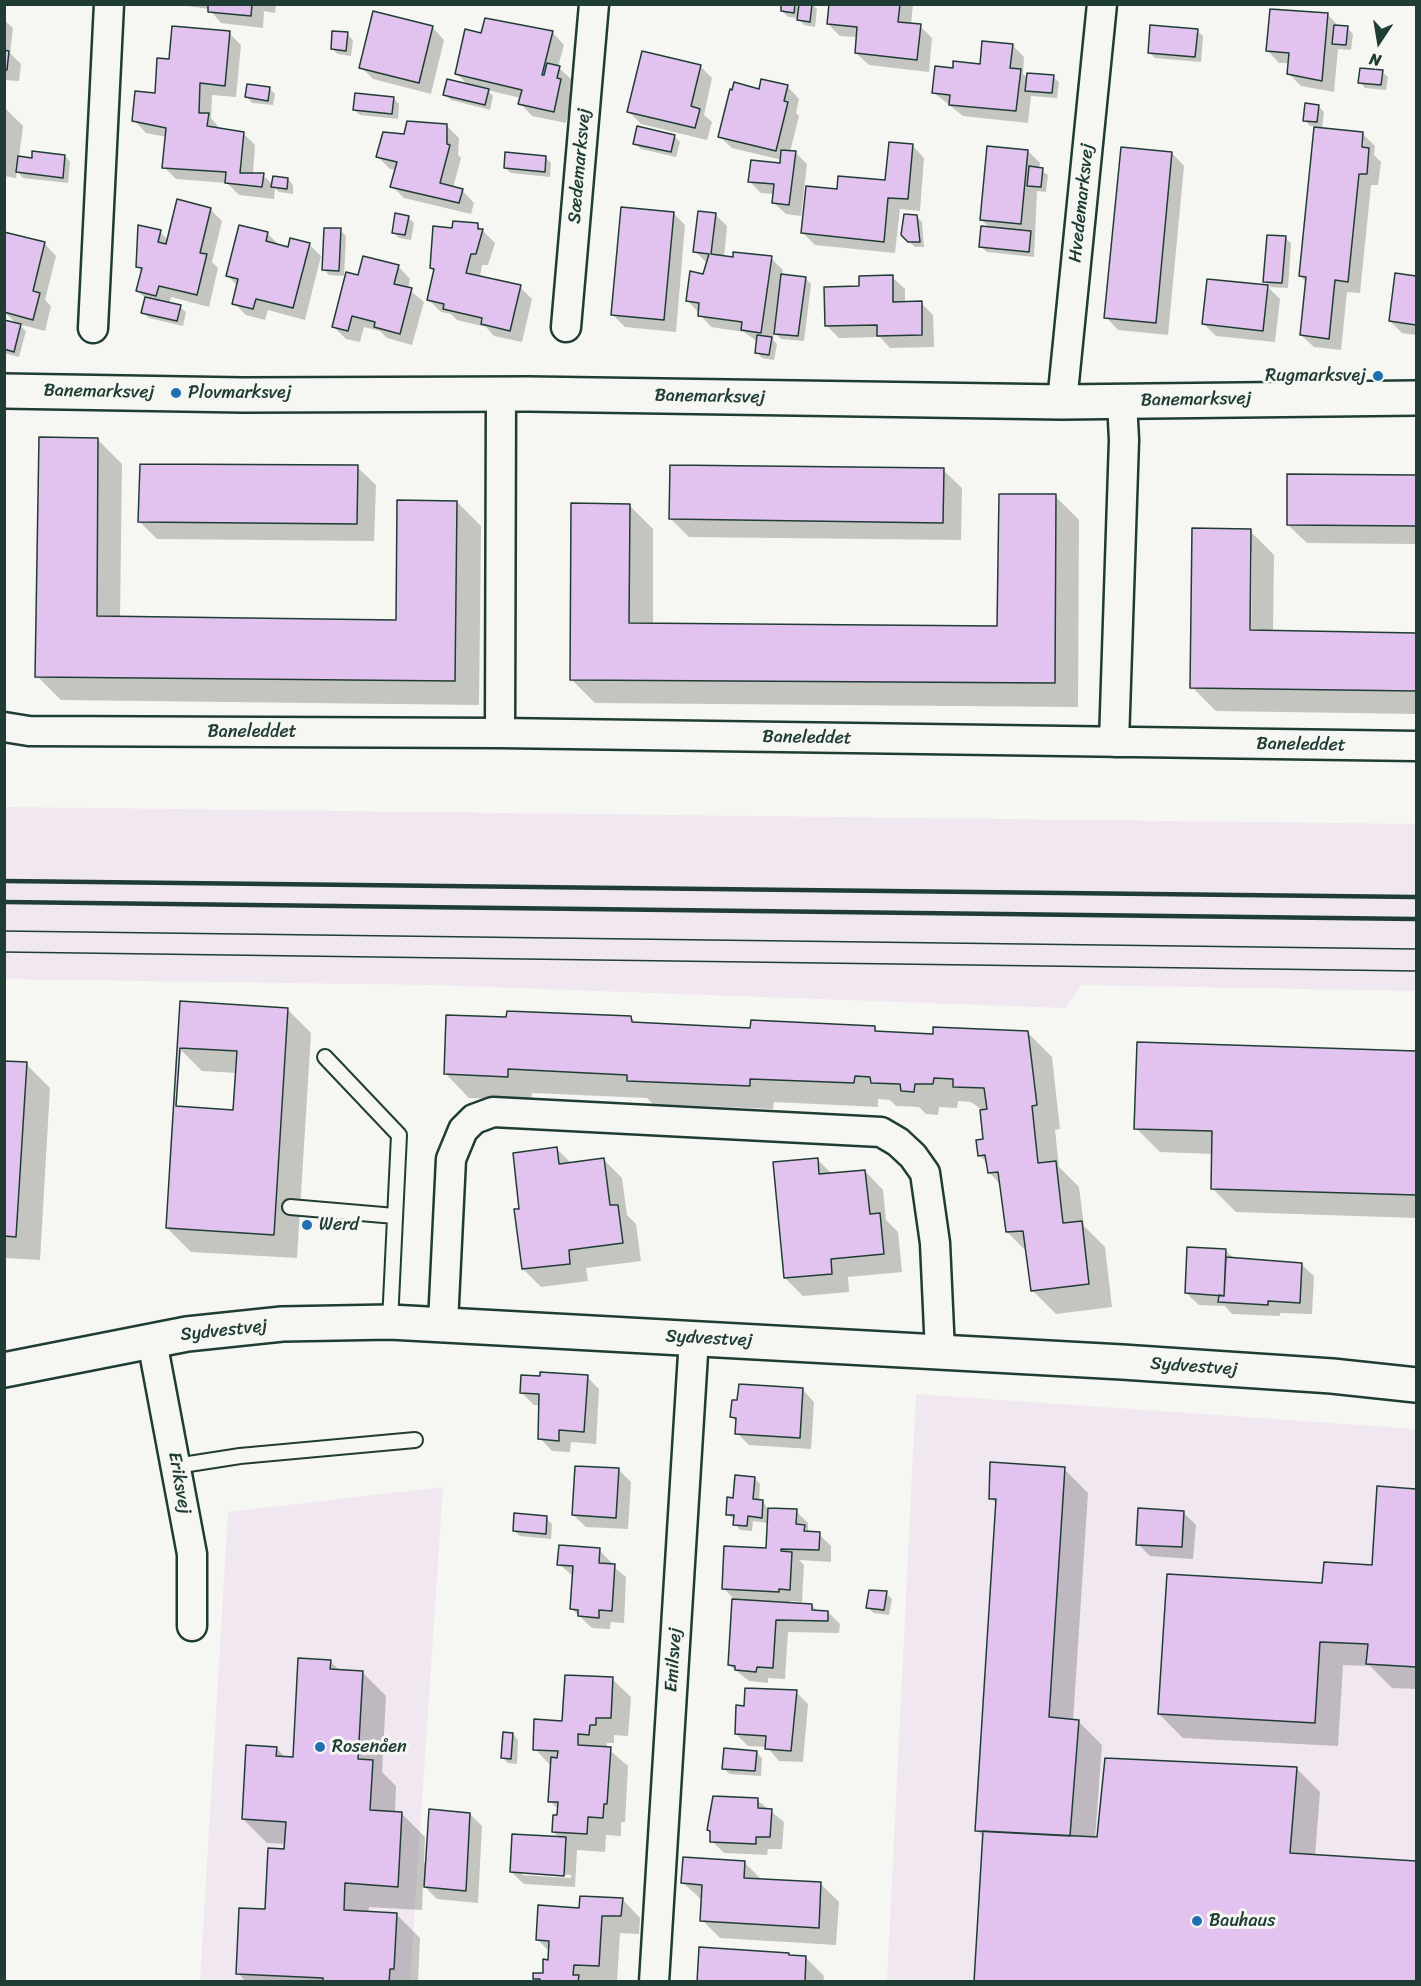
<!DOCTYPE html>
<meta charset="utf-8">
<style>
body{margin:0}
#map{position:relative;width:1421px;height:1986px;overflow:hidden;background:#f6f6f2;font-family:Sriracha,sans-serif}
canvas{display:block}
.frame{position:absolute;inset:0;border:6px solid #1f3d34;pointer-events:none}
.north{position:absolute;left:1349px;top:12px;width:60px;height:60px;-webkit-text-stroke:4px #f6f6f2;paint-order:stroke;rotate:192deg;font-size:16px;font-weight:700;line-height:24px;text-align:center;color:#1f3d34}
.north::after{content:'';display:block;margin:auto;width:21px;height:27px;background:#1f3d34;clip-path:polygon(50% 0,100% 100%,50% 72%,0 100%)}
</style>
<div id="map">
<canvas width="1421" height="1986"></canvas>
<div class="frame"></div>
<div class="north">N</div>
</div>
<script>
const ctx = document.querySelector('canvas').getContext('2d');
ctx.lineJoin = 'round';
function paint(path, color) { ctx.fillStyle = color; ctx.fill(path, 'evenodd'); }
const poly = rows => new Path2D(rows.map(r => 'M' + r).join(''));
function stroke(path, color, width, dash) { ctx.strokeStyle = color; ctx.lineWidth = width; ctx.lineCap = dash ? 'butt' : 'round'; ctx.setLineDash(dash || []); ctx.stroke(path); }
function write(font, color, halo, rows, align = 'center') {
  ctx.font = font + ' Sriracha,sans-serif'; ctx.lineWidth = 6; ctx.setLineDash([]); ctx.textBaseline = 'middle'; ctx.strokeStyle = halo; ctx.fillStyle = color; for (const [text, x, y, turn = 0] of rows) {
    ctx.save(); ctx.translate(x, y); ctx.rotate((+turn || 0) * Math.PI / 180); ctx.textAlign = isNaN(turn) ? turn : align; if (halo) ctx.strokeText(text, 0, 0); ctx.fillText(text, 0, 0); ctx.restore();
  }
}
paint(poly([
 [5,807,1416,824,1416,991,1082,985,1066,1008,434,985,5,979],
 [916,1394,1416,1429,1416,1981,887,1982],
 [443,1487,410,1981,200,1982,228,1512]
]), '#f0e7f1');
paint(poly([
 [172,4,276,4,275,13,264,11,263,28,221,23,209,9],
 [783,4,800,7,801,4,812,4,817,9,815,27,804,25,799,18,788,17,782,11],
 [830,4,913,4,911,25,920,26,932,38,929,72,869,65,856,53,858,37,840,36,828,24],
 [1328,15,1340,27,1347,28,1353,34,1351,50,1338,49,1334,92,1301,86,1289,74,1290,63,1279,63,1267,50],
 [4,20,13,28,10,53,21,64,19,81,4,80],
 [432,27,444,40,431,94,373,79,361,67],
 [1197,31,1203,36,1201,62,1155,58,1149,52],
 [552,32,564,45,558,67,572,80,569,90,573,93,566,123,532,116,520,103,521,98,487,90,493,96,490,110,451,100,445,95,469,86,456,73,482,35],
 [229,33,241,45,236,97,212,95,211,118,220,129,243,133,255,145,253,175,263,175,273,185,288,179,293,185,293,194,279,192,275,188,274,199,239,195,227,183,176,179,164,167,167,137,146,133,134,120,156,95,170,61],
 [347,34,353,40,351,56,338,54,332,49],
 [1012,45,1024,57,1023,74,1028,78,1053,77,1059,82,1057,98,1031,96,1028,123,963,116,933,92,954,70,981,66],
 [700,66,712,78,704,115,712,122,707,140,641,124,629,112],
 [1382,72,1388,77,1386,90,1365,88,1360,82],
 [787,86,799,99,796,113,799,116,790,152,795,152,807,164,801,216,786,214,773,202,774,194,761,193,749,181,781,165,782,160,732,148,719,136,760,90],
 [269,88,275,94,273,105,252,103,247,97],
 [393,98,399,104,398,119,360,115,354,110],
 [1318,106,1324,112,1322,129,1363,134,1375,146,1374,155,1381,162,1378,185,1371,185,1360,293,1347,292,1341,350,1314,347,1301,335,1307,283,1300,276,1316,126,1310,126,1305,120],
 [1361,142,1364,142,1362,155],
 [4,107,23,126,19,158,65,156,70,162,68,183,23,178,17,171,16,178,4,176],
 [447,126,459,138,458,155,461,158,453,188,462,190,474,203,471,214,404,198,392,186,396,170,390,169,378,157,405,136],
 [674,136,680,142,676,157,641,149,635,143],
 [912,145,924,158,920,211,900,209,895,253,815,245,803,233,838,191,886,182],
 [1028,151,1040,163,1039,169,1048,175,1046,192,1037,191,1034,257,987,252,981,247,990,228,981,220],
 [1172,153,1184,166,1168,335,1118,330,1106,317],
 [545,157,551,163,550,177,511,173,505,168],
 [210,209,222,221,212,262,218,268,209,307,171,297,169,304,180,307,186,312,183,326,149,318,143,312,146,299,138,291,143,271,138,267,160,232,168,240],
 [673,213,685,225,676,332,625,327,613,315],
 [715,214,727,226,724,257,771,258,783,270,782,275,805,278,811,284,804,341,781,339,774,332,773,340,777,344,774,360,762,358,757,352,758,342,744,332,711,327,688,301,704,275,708,264,695,251],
 [916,216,922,222,924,247,915,247,902,235],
 [408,217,414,223,411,240,399,238,393,232],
 [477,225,495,243,488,265,482,265,480,277,520,287,532,299,522,342,494,336,486,327,457,320,451,314,441,312,429,300,435,272,431,268,453,229],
 [240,227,268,234,280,246,289,249,309,244,321,256,305,320,268,310,265,320,246,315,234,303,238,286,228,276],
 [340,230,346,236,344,276,329,275,323,269],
 [4,234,44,243,56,256,45,300,51,306,45,331,18,324,26,331,19,357,4,353,4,321,17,324,4,312],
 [1285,238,1291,243,1288,288,1268,287,1280,299,1275,342,1216,336,1204,324,1209,280,1271,287,1265,281],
 [398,266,410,279,408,289,424,302,412,345,387,338,380,331,364,327,360,342,346,339,334,327],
 [1397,275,1416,278,1416,335,1402,333,1390,321],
 [892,277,905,289,905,303,921,303,933,315,934,347,890,348,880,337,839,338,827,326,861,288],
 [98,440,122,464,120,618,397,621,457,502,481,526,479,705,61,700,37,676],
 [357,467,376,485,374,541,157,539,139,521],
 [943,470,962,488,961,540,689,537,670,518],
 [1289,476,1416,477,1416,544,1307,543,1288,525],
 [1055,496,1079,520,1078,707,595,703,571,679,629,505,653,529,653,625,998,628],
 [1250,531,1274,555,1273,632,1416,634,1416,714,1216,711,1192,687],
 [1249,552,1252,552,1251,638,1248,638],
 [287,1009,311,1033,297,1258,191,1252,167,1228,235,1111,237,1073,202,1071,178,1047],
 [631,1018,638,1024,751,1029,874,1027,879,1033,934,1035,1028,1033,1052,1057,1060,1129,1055,1130,1059,1167,1079,1187,1084,1226,1105,1247,1112,1307,1056,1314,1032,1290,1027,1252,1007,1232,1001,1185,989,1172,988,1164,979,1155,985,1140,982,1110,971,1102,958,1101,957,1108,939,1107,938,1115,926,1114,919,1107,896,1106,890,1100,878,1099,878,1107,774,1102,773,1109,653,1104,647,1098,532,1093,531,1100,469,1098,446,1074],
 [1138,1044,1416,1052,1416,1218,1236,1212,1212,1188,1213,1154,1160,1152,1136,1128],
 [4,1063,26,1064,50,1088,40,1260,4,1258],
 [557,1149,572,1164,604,1160,622,1178,627,1215,636,1224,641,1261,586,1268,588,1281,541,1287,523,1269,521,1210],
 [817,1159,832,1174,865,1171,883,1190,886,1220,898,1232,902,1272,848,1277,849,1292,803,1296,785,1278],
 [1225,1250,1235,1259,1301,1264,1314,1276,1312,1314,1280,1313,1280,1316,1232,1314,1225,1306,1199,1305,1186,1293],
 [587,1377,599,1389,596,1444,571,1442,570,1452,552,1451,540,1438,540,1405,534,1405,522,1393],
 [802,1389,814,1402,811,1449,749,1445,737,1433,737,1422,732,1417],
 [1064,1469,1088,1493,1073,1721,1078,1721,1102,1745,1095,1839,1296,1768,1320,1792,1315,1856,1416,1862,1416,1982,976,1982,984,1837,977,1830,997,1504,991,1498],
 [619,1470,631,1482,628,1529,586,1527,573,1515],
 [754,1478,760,1484,759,1501,763,1501,768,1510,796,1511,808,1523,808,1530,819,1534,831,1546,831,1562,799,1560,804,1565,802,1602,791,1601,790,1604,812,1605,818,1612,828,1612,840,1624,839,1633,788,1632,785,1679,768,1678,768,1683,749,1681,729,1665,734,1599,724,1589,767,1550,769,1523,753,1521,752,1531,740,1530,735,1524,735,1520,727,1514,734,1500],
 [1378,1488,1416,1490,1416,1689,1392,1688,1370,1666,1343,1665,1338,1746,1183,1738,1159,1714,1324,1585,1374,1567],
 [1183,1512,1196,1525,1193,1559,1150,1556,1138,1544],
 [546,1518,552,1524,551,1539,520,1536,514,1531],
 [599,1550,611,1562,611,1565,626,1577,624,1623,611,1622,610,1629,592,1628,572,1609,574,1577,559,1564],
 [886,1593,892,1599,889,1615,874,1613,868,1608],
 [330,1661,340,1671,362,1672,386,1696,382,1772,396,1786,395,1813,401,1813,425,1837,424,1863,427,1863,470,1814,482,1826,478,1903,437,1899,423,1885,422,1910,369,1907,368,1913,396,1914,420,1938,418,1982,246,1982,238,1973,266,1911,286,1844,267,1843,243,1819,276,1748,286,1758,294,1758],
 [612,1679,631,1697,628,1736,614,1735,614,1743,607,1743,607,1748,628,1766,625,1822,621,1822,621,1836,606,1835,605,1852,577,1850,575,1887,524,1884,511,1872,560,1838,553,1832,559,1810,550,1801,552,1767,535,1749],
 [522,1872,571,1875,571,1878,522,1875],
 [796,1692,808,1704,803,1762,779,1761,767,1747,748,1746,736,1734,745,1707],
 [513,1734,518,1740,517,1764,508,1763,502,1757],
 [756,1752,762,1758,761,1776,730,1774,724,1769],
 [757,1800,784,1822,782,1849,768,1849,767,1855,724,1853,712,1841],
 [744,1862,762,1880,821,1884,839,1902,836,1945,720,1938,702,1920,703,1901,682,1882],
 [622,1899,640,1918,639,1934,620,1933,617,1982,537,1982,534,1978,544,1974,549,1962,550,1952,538,1940,580,1910],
 [789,1954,792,1957,806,1958,824,1976,823,1982,699,1982]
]), '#0003');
const building = poly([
 [208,4,252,4,251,16,208,12,208,4],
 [781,4,795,4,794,13,781,11,781,4],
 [799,4,812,4,810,22,797,20,799,4],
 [829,4,900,4,898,22,921,24,917,60,855,53,857,27,827,24,829,4],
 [1270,9,1328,13,1322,81,1287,74,1289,53,1266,51,1270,9],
 [373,11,433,26,419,83,359,68,373,11],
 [485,18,553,31,542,75,544,75,547,63,560,66,557,78,561,79,554,112,518,104,522,90,455,74,465,29,481,33,485,18],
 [1150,25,1198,29,1195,57,1148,53,1150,25],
 [1334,25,1348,26,1346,45,1332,44,1334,25],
 [172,26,230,31,225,86,200,83,199,113,209,113,207,126,244,132,240,173,264,173,262,187,225,183,226,172,162,168,166,128,132,121,135,91,155,93,157,58,169,59,172,26],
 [332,31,348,32,346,51,331,49,332,31],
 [982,41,1013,44,1010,68,1021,69,1016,111,949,105,950,95,932,93,935,66,953,68,953,61,980,64,982,41],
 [4,50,9,51,7,70,4,70,4,50],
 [642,51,701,65,691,106,700,109,695,128,627,112,642,51],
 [1360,68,1383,70,1381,85,1358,83,1360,68],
 [1027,73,1054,75,1052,93,1025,91,1027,73],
 [447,79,489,89,485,105,443,95,447,79],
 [761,79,788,85,784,101,788,102,776,151,718,137,730,89,732,90,734,82,759,89,761,79],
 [247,84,270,87,268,101,245,97,247,84],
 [355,93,394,97,392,114,353,110,355,93],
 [1305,103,1319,105,1317,122,1303,121,1305,103],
 [407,121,447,124,447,144,450,145,440,183,463,189,459,203,390,187,397,162,376,157,383,132,404,134,407,121],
 [637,126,675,135,671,152,633,144,637,126],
 [1314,127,1363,132,1362,147,1369,148,1367,174,1359,174,1348,282,1335,280,1329,339,1300,335,1306,277,1299,276,1314,127],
 [889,142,913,144,908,199,888,198,884,242,801,233,806,186,837,189,838,176,885,180,889,142],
 [987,146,1028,150,1021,224,980,220,987,146],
 [1121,147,1172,152,1156,323,1104,318,1121,147],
 [781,150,796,151,789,205,772,203,774,184,748,182,751,160,780,163,781,150],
 [32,151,65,155,63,178,16,172,18,156,32,158,32,151],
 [505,152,546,156,545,172,504,168,505,152],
 [1029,166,1043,168,1041,187,1027,186,1029,166],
 [273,176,288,178,287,189,271,187,273,176],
 [177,199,211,208,200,253,207,254,197,295,159,286,156,296,136,291,142,268,136,267,138,225,161,230,158,242,166,244,177,199],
 [621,207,674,212,664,320,611,315,621,207],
 [698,211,716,213,711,254,733,257,733,252,772,256,761,333,741,330,742,322,698,316,699,303,686,301,690,271,703,274,709,254,693,252,698,211],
 [395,213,409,216,405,235,392,233,395,213],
 [904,214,917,215,920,242,908,242,901,235,904,214],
 [453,221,478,223,478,229,483,229,476,254,471,254,466,273,521,285,510,331,481,324,482,318,443,309,444,304,427,300,434,269,430,268,433,226,452,228,453,221],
 [239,225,268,232,266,241,288,247,290,238,310,243,293,308,256,299,253,309,232,304,238,279,226,276,239,225],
 [981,226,1031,231,1029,252,979,247,981,226],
 [324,228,341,228,339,271,322,270,324,228],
 [4,232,45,242,33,291,40,293,33,320,4,312,4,232],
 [1267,235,1286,236,1282,283,1263,282,1267,235],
 [363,256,399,265,394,284,412,288,400,334,374,327,375,322,352,316,348,331,332,327,346,272,358,275,363,256],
 [1395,273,1416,276,1416,325,1389,321,1395,273],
 [781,274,806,277,798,336,774,334,781,274],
 [893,275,893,302,922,301,922,335,877,336,877,325,825,326,824,287,859,286,859,276,893,275],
 [1207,279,1268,285,1263,331,1202,324,1207,279],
 [145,297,181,305,177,321,141,313,145,297],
 [4,320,21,324,14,352,4,349,4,320],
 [757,335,772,337,769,355,755,353,757,335],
 [39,437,98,438,97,616,396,620,397,500,457,501,455,681,35,677,39,437],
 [140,464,358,465,357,524,138,522,140,464],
 [670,465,944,468,943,523,669,519,670,465],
 [1287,474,1416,475,1416,526,1287,525,1287,474],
 [999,494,1056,494,1055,683,570,680,571,503,630,504,629,623,997,626,999,494],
 [1192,528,1251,529,1250,630,1416,633,1416,691,1190,688,1192,528],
 [180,1001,288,1008,274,1235,166,1228,180,1001],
 [180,1048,237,1051,233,1110,176,1106,180,1048],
 [507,1011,631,1016,632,1022,750,1028,751,1020,875,1026,875,1031,933,1034,933,1027,1028,1031,1037,1105,1032,1106,1038,1163,1056,1161,1063,1223,1082,1221,1089,1284,1031,1291,1023,1231,1006,1232,998,1172,988,1173,985,1155,978,1156,976,1140,983,1139,980,1110,987,1109,984,1088,953,1087,953,1079,934,1078,933,1084,915,1084,914,1092,901,1091,900,1084,871,1083,870,1077,855,1076,854,1083,750,1079,750,1086,627,1081,627,1075,508,1069,508,1077,444,1074,446,1015,506,1017,507,1011],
 [1137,1042,1416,1051,1416,1195,1211,1189,1212,1131,1134,1129,1137,1042],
 [4,1061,27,1062,16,1237,4,1236,4,1061],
 [557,1147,559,1164,604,1158,610,1205,618,1205,623,1243,569,1250,570,1264,522,1269,514,1209,519,1209,513,1153,557,1147],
 [818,1158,819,1174,865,1170,870,1214,880,1213,884,1254,831,1259,832,1274,784,1278,773,1162,818,1158],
 [1187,1247,1226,1249,1224,1296,1185,1293,1187,1247],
 [1226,1257,1302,1263,1300,1303,1268,1301,1268,1305,1218,1302,1219,1295,1224,1296,1226,1257],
 [540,1372,588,1375,584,1432,559,1430,559,1441,538,1439,539,1394,520,1393,521,1375,540,1376,540,1372],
 [739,1384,803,1388,800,1438,735,1434,736,1418,730,1417,732,1400,737,1400,739,1384],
 [990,1462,1065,1467,1049,1717,1079,1720,1070,1836,975,1831,996,1499,989,1499,990,1462],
 [575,1466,619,1468,616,1518,572,1515,575,1466],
 [735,1475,755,1477,753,1499,763,1500,762,1518,748,1516,747,1526,733,1525,734,1515,726,1515,727,1497,733,1498,735,1475],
 [1377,1486,1416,1489,1416,1667,1366,1664,1368,1644,1320,1642,1315,1723,1158,1714,1167,1574,1322,1583,1324,1562,1372,1565,1377,1486],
 [768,1508,797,1509,796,1524,805,1525,804,1531,820,1532,819,1550,781,1549,781,1551,792,1552,790,1590,779,1589,779,1592,722,1589,724,1546,766,1548,768,1508],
 [1138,1508,1184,1511,1182,1547,1136,1545,1138,1508],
 [514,1513,547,1516,546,1534,513,1531,514,1513],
 [559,1545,600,1548,599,1563,615,1564,612,1611,599,1610,599,1618,578,1616,578,1610,570,1609,573,1566,557,1565,559,1545],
 [869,1590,887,1591,884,1610,866,1608,869,1590],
 [732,1599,812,1604,812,1610,828,1611,828,1621,776,1620,773,1668,757,1667,756,1672,735,1670,735,1666,728,1665,732,1599],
 [298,1658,331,1660,330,1669,363,1671,358,1759,373,1760,370,1810,402,1812,398,1887,345,1883,344,1910,397,1913,394,1969,390,1969,389,1982,323,1982,323,1978,236,1974,239,1908,265,1909,268,1848,284,1849,286,1822,242,1819,246,1745,277,1747,276,1756,293,1757,298,1658],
 [565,1675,613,1677,611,1718,596,1718,596,1725,590,1725,589,1735,578,1734,578,1745,611,1747,607,1804,604,1804,603,1818,588,1817,587,1834,552,1832,553,1815,557,1815,558,1802,548,1802,551,1757,557,1758,558,1751,533,1750,534,1719,562,1721,565,1675],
 [745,1688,797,1690,791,1751,765,1749,766,1736,735,1734,736,1705,744,1706,745,1688],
 [503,1732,513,1733,511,1759,501,1758,503,1732],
 [724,1748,757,1751,755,1771,722,1769,724,1748],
 [1105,1758,1297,1767,1290,1853,1416,1861,1416,1982,974,1982,983,1831,1097,1837,1105,1758],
 [713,1796,758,1798,758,1808,772,1809,770,1837,756,1837,756,1844,710,1842,710,1831,707,1830,713,1796],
 [429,1809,470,1813,466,1891,424,1887,429,1809],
 [512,1834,566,1837,564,1876,510,1872,512,1834],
 [683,1857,745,1861,744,1878,821,1882,819,1928,700,1921,702,1885,681,1883,683,1857],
 [580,1896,623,1898,621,1916,602,1916,599,1966,574,1965,573,1975,579,1975,578,1982,540,1982,540,1979,533,1979,533,1973,543,1973,543,1959,548,1960,549,1941,536,1940,538,1905,579,1908,580,1896],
 [699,1947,789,1953,789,1955,806,1956,805,1982,697,1982,699,1947]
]);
paint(building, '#e2c3f0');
stroke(building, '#1f3d34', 1.5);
const lane = poly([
 [325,1057,399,1135,390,1322],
 [290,1207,395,1216],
 [176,1466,240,1456,415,1440]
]);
const street = poly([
 [566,327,594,4],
 [93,328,109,4],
 [1062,402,1102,4],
 [4,727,29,731,500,733,1416,746],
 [500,733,501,394],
 [1114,742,1124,440,1122,401],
 [443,1323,451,1159,463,1130,474,1119,493,1112,881,1132,898,1142,913,1156,925,1173,935,1243,940,1352],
 [152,1341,192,1554,192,1626],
 [654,1982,694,1338]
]);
const secondary = poly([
 [4,391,243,395,529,394,1062,402,1416,398],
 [4,1370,187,1334,282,1324,390,1322,1122,1362,1332,1376,1416,1385]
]);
stroke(lane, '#1f3d34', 18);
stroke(street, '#1f3d34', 33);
stroke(secondary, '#1f3d34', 38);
stroke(lane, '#f6f6f2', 14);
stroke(street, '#f6f6f2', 28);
stroke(secondary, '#f6f6f2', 33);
stroke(poly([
 [4,931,1416,949],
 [4,952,1416,971]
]), '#1f3d34', 1.5);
stroke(poly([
 [4,881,1416,897],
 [4,902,1416,919]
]), '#1f3d34', 4.5);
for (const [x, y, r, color] of [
 [1378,376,6,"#1f6fb2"],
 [176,393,6,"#1f6fb2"],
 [307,1225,6,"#1f6fb2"],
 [320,1747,6,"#1f6fb2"],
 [1197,1921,6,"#1f6fb2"]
]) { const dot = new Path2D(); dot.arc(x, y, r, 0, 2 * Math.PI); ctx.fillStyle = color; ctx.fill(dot); stroke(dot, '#f6f6f2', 2); }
write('18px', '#1f3d34', '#f6f6f2', [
 ["Sædemarksvej",580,166,-85],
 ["Hvedemarksvej",1082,203,-84],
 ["Banemarksvej",99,392,1],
 ["Banemarksvej",710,397,1],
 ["Banemarksvej",1196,400,-1],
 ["Baneleddet",252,732],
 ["Baneleddet",807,738,1],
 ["Baneleddet",1301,745,1],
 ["Sydvestvej",224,1331,-6],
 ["Sydvestvej",709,1339,3],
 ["Sydvestvej",1194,1367,4],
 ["Eriksvej",179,1483,80],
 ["Emilsvej",674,1660,-86]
]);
write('18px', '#1f3d34', '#f6f6f2', [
 ["Rugmarksvej",1366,376,"right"],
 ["Plovmarksvej",188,393],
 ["Werd",319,1225],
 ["Rosenåen",332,1747],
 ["Bauhaus",1209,1921]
], 'left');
</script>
